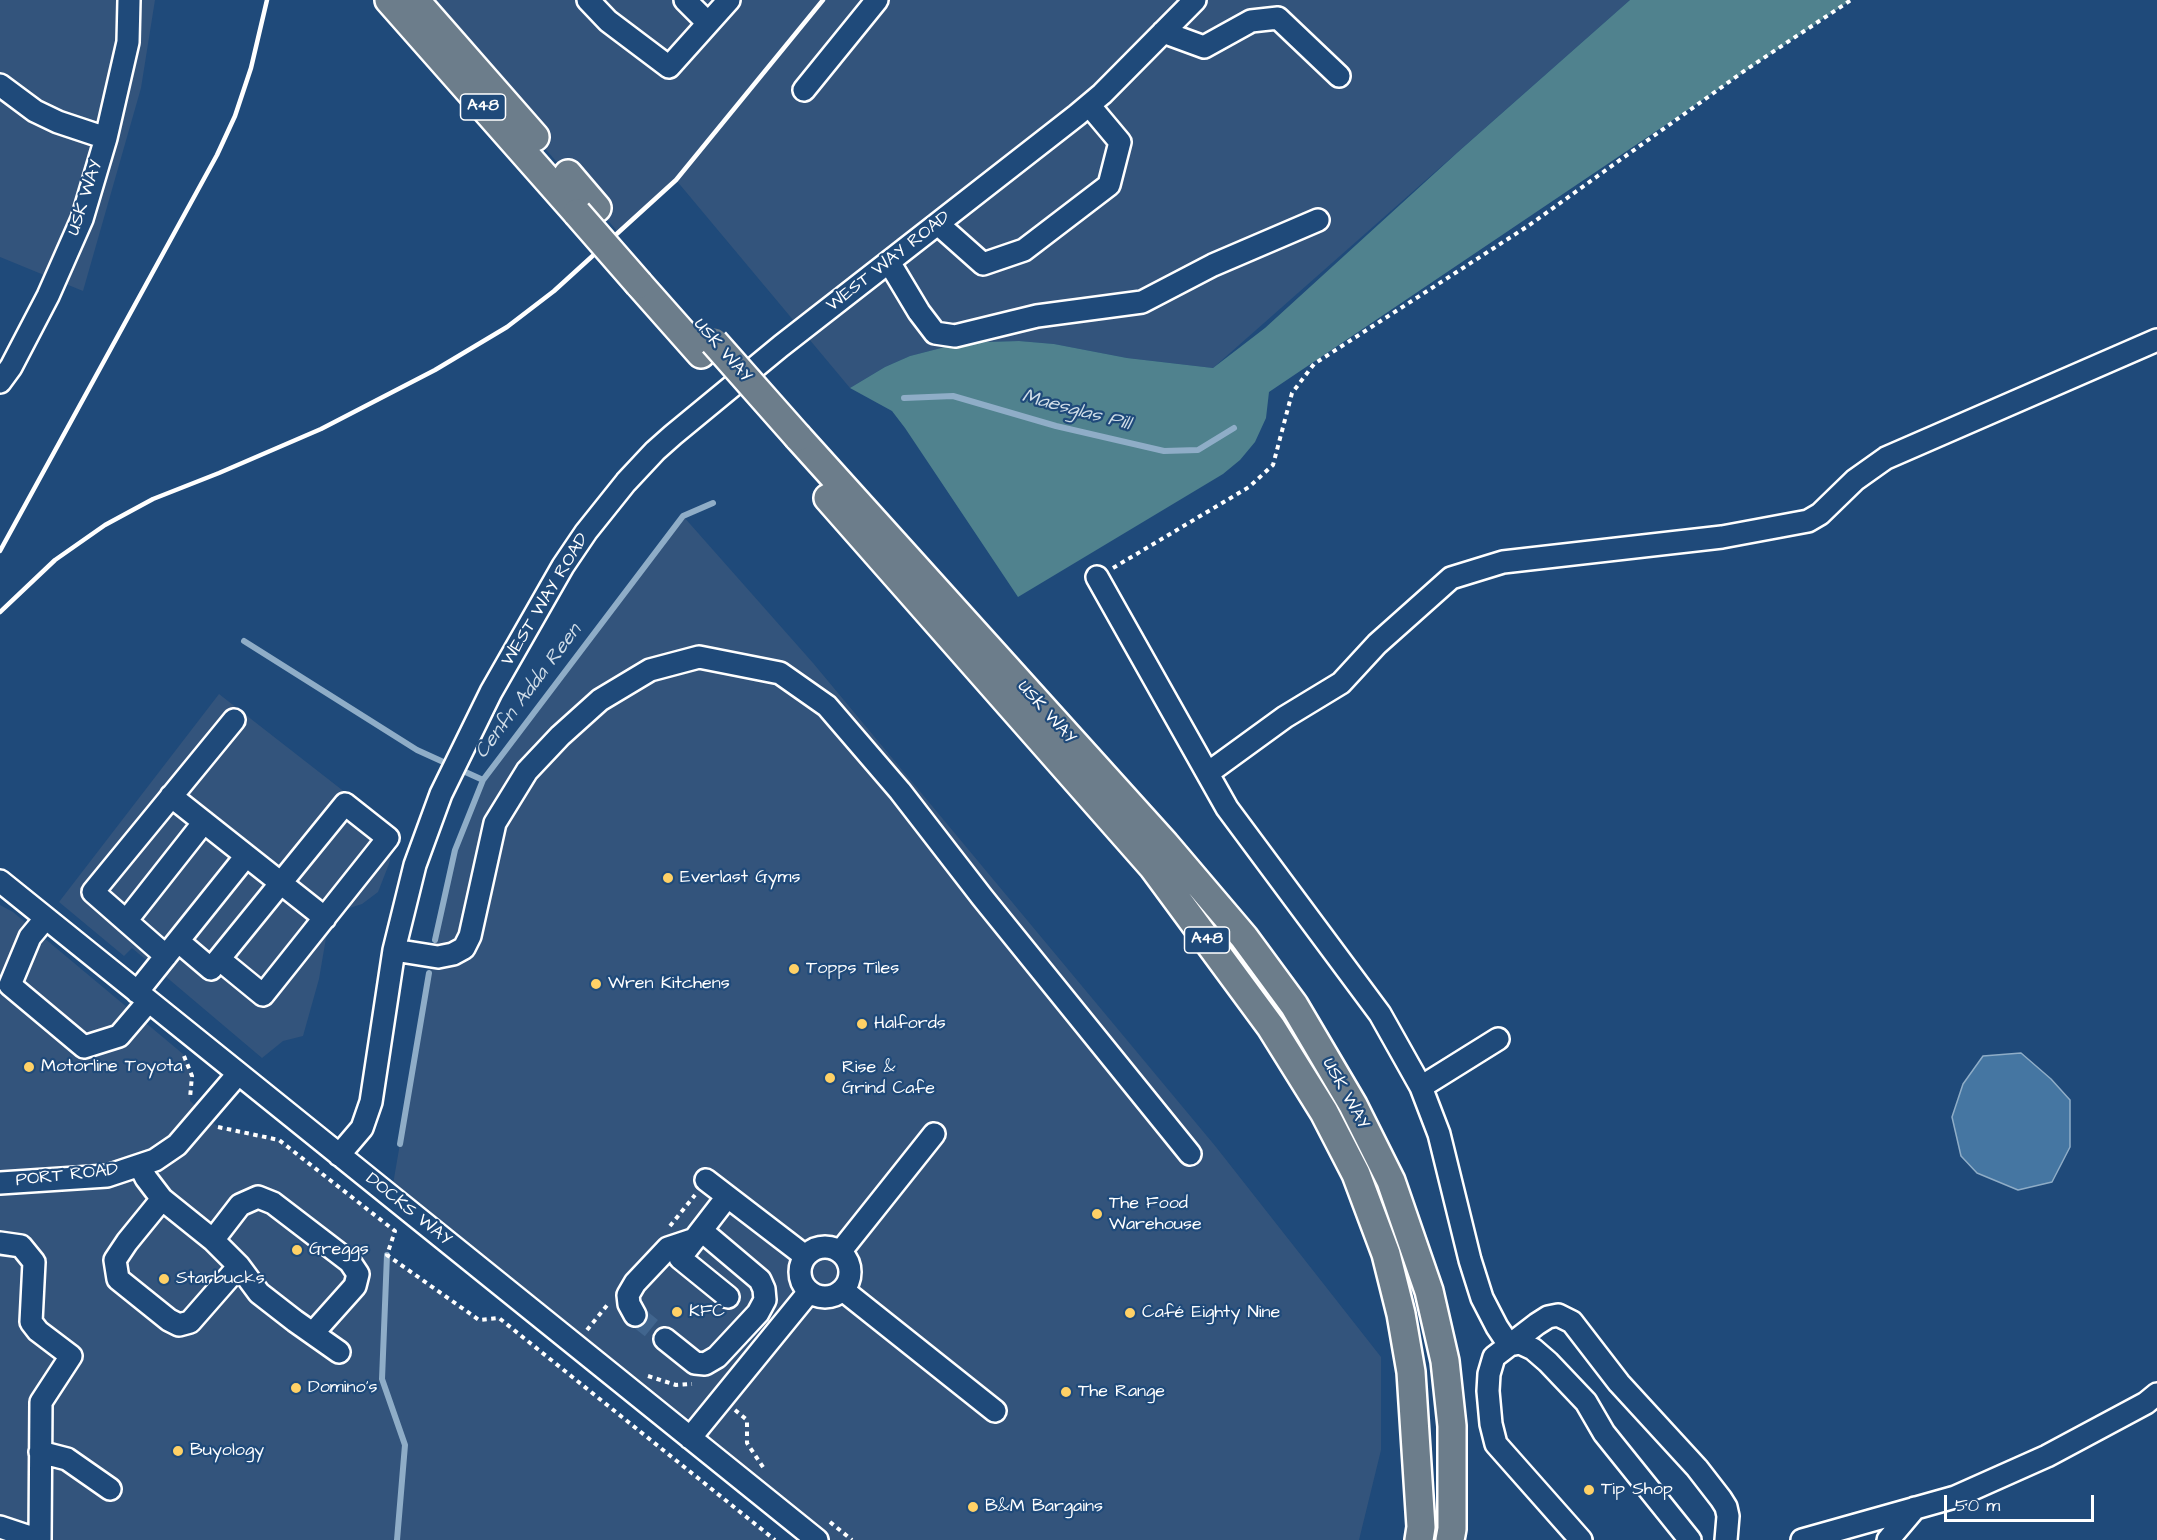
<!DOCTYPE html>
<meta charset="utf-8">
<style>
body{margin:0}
#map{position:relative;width:2157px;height:1540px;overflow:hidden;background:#1f4a7a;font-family:"Architects Daughter",sans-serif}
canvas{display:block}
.scale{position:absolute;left:1944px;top:1495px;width:150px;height:27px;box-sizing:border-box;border:3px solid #fff;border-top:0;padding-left:8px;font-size:18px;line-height:21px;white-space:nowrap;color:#fff;-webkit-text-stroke:4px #1f4a7a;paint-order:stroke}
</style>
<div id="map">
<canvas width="2157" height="1540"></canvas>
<div class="scale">50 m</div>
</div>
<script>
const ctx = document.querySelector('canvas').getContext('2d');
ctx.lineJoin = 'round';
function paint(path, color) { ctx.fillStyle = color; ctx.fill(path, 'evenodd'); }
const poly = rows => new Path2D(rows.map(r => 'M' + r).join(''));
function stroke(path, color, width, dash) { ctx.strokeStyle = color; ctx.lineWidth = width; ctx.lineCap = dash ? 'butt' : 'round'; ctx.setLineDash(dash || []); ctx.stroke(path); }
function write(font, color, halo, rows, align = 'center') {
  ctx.font = font + ' "Architects Daughter",sans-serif'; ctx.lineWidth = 4.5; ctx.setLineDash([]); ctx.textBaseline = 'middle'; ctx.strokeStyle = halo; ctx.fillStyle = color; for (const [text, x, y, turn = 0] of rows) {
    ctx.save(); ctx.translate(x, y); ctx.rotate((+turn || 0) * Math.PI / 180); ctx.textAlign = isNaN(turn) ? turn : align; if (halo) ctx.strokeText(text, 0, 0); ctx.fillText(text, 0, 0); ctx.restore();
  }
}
paint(poly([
 [0,0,155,0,141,88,83,291,0,257],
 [415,0,1630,0,1213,368,1127,358,1054,344,1019,341,986,342,945,347,910,356,885,367,850,388,676,180,618,232],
 [683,516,813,663,1216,1147,1381,1357,1381,1450,1359,1540,817,1540,391,1196,440,910,455,850,483,780],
 [219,694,396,832,389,864,378,892,362,904,343,910,326,938,319,979,303,1036,283,1041,262,1058,132,948,124,956,59,902],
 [0,905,13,912,183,1054,192,1076,190,1101,217,1126,279,1140,395,1231,387,1255,479,1320,499,1318,775,1540,0,1540]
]), '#33547c');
paint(poly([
 [1630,0,1851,0,1269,392,1266,418,1255,442,1240,460,1223,474,1018,597,905,428,892,411,850,388,885,367,910,356,945,347,986,342,1019,341,1054,344,1127,358,1213,368,1265,328,1458,152]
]), '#50828e');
const water = poly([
 [2021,1053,2051,1079,2070,1100,2070,1147,2052,1182,2018,1190,1977,1173,1961,1156,1952,1117,1963,1084,1983,1056,2021,1053]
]);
paint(water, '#4576a2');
stroke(water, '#8fadc7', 1.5);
stroke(poly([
 [904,398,953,396,1056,426,1164,451,1198,450,1234,428],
 [244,641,417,750,483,780],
 [435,940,455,850,483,780,683,516,713,503],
 [400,1144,429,973],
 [387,1255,382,1379,405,1445,397,1540]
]), '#8fadc7', 6);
stroke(poly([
 [635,1315,665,1339]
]), '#41658e', 21, [21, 10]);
const minor = poly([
 [588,0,608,21,669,67,729,0],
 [685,0,708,23],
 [1163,32,1204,47,1251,21,1278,18,1339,76],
 [0,85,35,111,58,122,106,138],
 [804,90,877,0],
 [938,224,983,264,1024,250,1109,185,1120,142,1089,105],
 [889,262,919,312,935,333,955,336,1037,316,1142,302,1213,265,1318,220],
 [0,382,11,367,48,296,82,219,106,138,128,42,129,0],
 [1097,577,1227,808,1380,1014,1421,1087,1439,1134,1470,1260,1482,1298,1497,1327,1509,1345,1520,1343,1533,1349,1548,1362,1586,1402,1604,1433,1690,1540],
 [1208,773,1285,717,1341,683,1377,644,1451,578,1503,562,1722,537,1808,521,1820,514,1855,480,1886,458,2157,340],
 [171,796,325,918],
 [345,804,388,838,263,995,219,959,345,804],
 [0,881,817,1540],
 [45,919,30,937,10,985,84,1047,119,1036,148,1002],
 [126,921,204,822],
 [178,941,211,969,219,959],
 [394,950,438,957,453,954,464,948,470,936,495,823,527,771,560,736,600,700,650,670,699,657,780,673,827,706,900,791,982,897,1190,1154],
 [166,956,93,892,234,720],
 [137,992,246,856],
 [1421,1087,1498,1039],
 [339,1155,362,1128,371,1102,394,950,415,865,441,794,491,692,563,566,586,532,626,482,655,451,673,435,781,346,1077,115,1102,94,1195,0],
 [140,1166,146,1178,162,1199,213,1240,239,1266,259,1293,295,1321,339,1352],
 [706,1180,805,1256],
 [0,1183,107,1176,155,1160,177,1145,238,1074],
 [727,1197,680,1258,728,1297],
 [162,1199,127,1242,115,1260,118,1279,169,1320,179,1325,190,1322,239,1266],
 [213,1240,240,1205,258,1197,273,1203,350,1262,358,1274,355,1286,313,1333],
 [0,1243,21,1246,34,1262,31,1322,38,1331,71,1356,41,1402,40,1540],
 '800 1272a25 25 0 1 1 50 0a25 25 0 1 1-50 0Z',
 [840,1252,934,1134],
 [843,1290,995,1411],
 [635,1315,629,1304,628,1295,635,1283,668,1248,695,1239],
 [665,1339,695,1363,705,1364,717,1357,758,1313,765,1300,764,1289,760,1280,702,1231],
 [690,1438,809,1292],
 [40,1452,67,1459,110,1489],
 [0,1527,39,1540],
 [1581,1540,1496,1444,1491,1424,1488,1391,1489,1374,1494,1357,1537,1324,1548,1317,1558,1315,1572,1322,1619,1383,1697,1468,1721,1499,1726,1507,1728,1516,1726,1540],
 [1802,1540,1955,1497,2047,1456,2146,1403,2157,1394],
 [1888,1540,1915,1508]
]);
const major = poly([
 [389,0,577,213],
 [415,0,535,137],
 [568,174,597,208],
 [639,284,701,354],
 [798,437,1165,844,1244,937,1294,1005,1353,1105,1391,1181,1429,1291,1445,1361,1452,1426,1452,1529,1450,1540],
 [828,498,1153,867,1271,1027,1324,1112,1356,1174,1386,1254,1401,1314,1411,1372,1421,1527,1419,1540]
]);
stroke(minor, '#fff', 26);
stroke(major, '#fff', 32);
stroke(poly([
 [1113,568,1249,487,1273,465,1292,393,1314,364,1528,226,1747,69,1851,0],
 [184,1056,192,1076,190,1098],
 [218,1127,279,1140,395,1231,387,1255,479,1320,499,1318,775,1540],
 [670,1226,695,1195],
 [587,1330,609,1303],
 [648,1376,676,1385,692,1384],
 [735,1410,747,1420,747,1443,765,1470],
 [830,1522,852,1540]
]), '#fff', 4, [4.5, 4.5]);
stroke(minor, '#1f4a7a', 21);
stroke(major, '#6c7d8b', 27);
stroke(poly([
 [0,551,217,155,235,116,251,68,267,0],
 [0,612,55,560,105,525,153,499,219,473,321,429,435,370,507,327,554,291,676,180,823,0]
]), '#fff', 4.5);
const majorBridge = poly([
 [577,213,639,284],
 [714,342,798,437]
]);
stroke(majorBridge, '#fff', 32, []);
stroke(majorBridge, '#6c7d8b', 27);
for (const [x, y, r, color] of [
 [668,878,6,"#ffd166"],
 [794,969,6,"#ffd166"],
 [596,984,6,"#ffd166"],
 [862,1024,6,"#ffd166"],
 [29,1067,6,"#ffd166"],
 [830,1078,6,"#ffd166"],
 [1097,1214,6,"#ffd166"],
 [297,1250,6,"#ffd166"],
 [164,1279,6,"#ffd166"],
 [677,1312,6,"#ffd166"],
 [1130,1313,6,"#ffd166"],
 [296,1388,6,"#ffd166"],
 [1066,1392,6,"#ffd166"],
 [178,1451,6,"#ffd166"],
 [1589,1490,6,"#ffd166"],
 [973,1507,6,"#ffd166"]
]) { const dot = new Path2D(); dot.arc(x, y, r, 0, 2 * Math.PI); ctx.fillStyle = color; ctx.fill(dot); stroke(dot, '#1f4a7a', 2); }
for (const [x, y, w] of [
 [483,107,45],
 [1207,940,45]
]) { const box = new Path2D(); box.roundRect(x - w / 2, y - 13, w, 26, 4.5); ctx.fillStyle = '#1f4a7a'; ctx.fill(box); stroke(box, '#fff', 1.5); }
write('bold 16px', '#fff', null, [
 ["A48",483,107],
 ["A48",1207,940]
]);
write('18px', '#fff', '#1f4a7a', [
 ["USK WAY",86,198,-72],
 ["WEST WAY ROAD",889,262,-38],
 ["USK WAY",722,351,49],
 ["WEST WAY ROAD",546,600,-59],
 ["USK WAY",1046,713,48],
 ["USK WAY",1345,1094,61],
 ["PORT ROAD",67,1176,-6],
 ["DOCKS WAY",408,1210,39]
]);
write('18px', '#fff', '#1f4a7a', [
 ["Everlast Gyms",680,878],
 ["Topps Tiles",806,969],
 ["Wren Kitchens",608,984],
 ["Halfords",874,1024],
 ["Motorline Toyota",41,1067],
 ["Rise &",842,1068],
 ["Grind Cafe",842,1089],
 ["The Food",1109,1204],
 ["Warehouse",1109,1225],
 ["Greggs",309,1250],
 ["Starbucks",176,1279],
 ["KFC",689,1312],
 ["Café Eighty Nine",1142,1313],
 ["Domino's",308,1388],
 ["The Range",1078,1392],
 ["Buyology",190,1451],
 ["Tip Shop",1601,1490],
 ["B&M Bargains",985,1507]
], 'left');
write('italic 20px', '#d0dde8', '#1f4a7a', [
 ["Maesglas Pill",1076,411,15],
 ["Cenfn Adda Reen",529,692,-53]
]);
</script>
